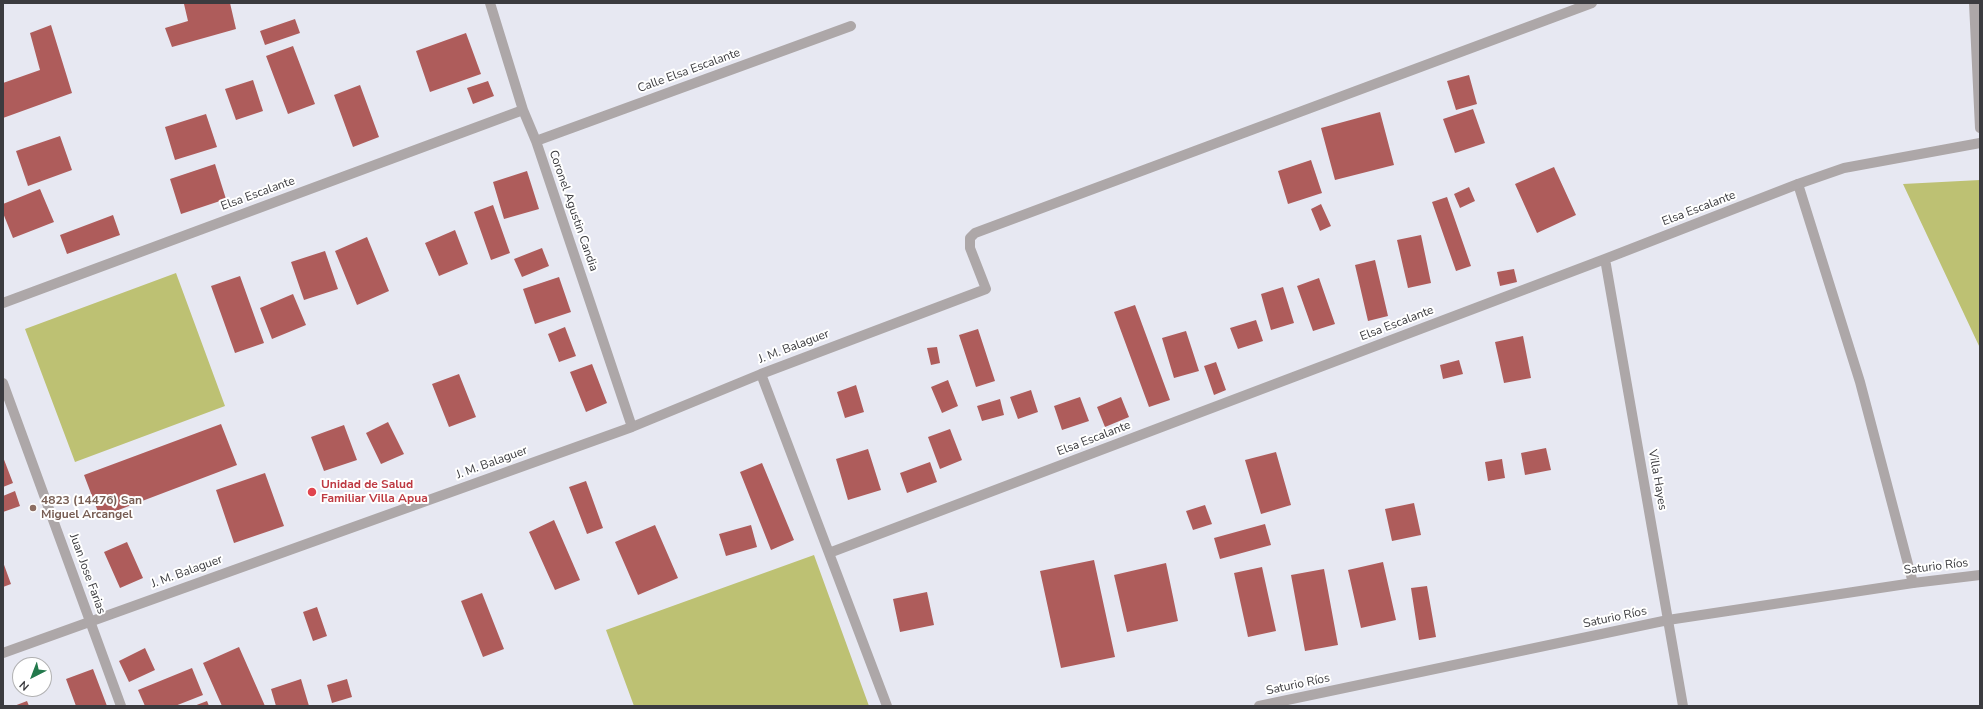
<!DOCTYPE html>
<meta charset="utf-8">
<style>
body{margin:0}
#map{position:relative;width:1983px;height:709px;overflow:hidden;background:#e7e8f2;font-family:"Nunito Sans",sans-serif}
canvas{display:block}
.frame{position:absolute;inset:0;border:4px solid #3b3b3f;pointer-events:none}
.north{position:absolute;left:12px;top:657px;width:40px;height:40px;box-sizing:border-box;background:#fff;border:1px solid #b1b1b2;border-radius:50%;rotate:222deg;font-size:11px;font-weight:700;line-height:16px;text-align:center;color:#3b3b3f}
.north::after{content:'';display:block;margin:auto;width:14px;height:18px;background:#23794c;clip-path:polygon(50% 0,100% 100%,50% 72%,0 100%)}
</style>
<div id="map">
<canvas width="1983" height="709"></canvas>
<div class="frame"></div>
<div class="north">N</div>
</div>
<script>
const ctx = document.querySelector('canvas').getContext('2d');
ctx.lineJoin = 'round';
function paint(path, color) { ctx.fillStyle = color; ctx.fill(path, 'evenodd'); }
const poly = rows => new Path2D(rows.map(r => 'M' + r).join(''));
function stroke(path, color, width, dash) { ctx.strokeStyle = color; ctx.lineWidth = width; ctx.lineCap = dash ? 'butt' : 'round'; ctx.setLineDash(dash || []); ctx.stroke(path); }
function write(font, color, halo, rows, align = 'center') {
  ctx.font = font + ' "Nunito Sans",sans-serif'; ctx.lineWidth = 4; ctx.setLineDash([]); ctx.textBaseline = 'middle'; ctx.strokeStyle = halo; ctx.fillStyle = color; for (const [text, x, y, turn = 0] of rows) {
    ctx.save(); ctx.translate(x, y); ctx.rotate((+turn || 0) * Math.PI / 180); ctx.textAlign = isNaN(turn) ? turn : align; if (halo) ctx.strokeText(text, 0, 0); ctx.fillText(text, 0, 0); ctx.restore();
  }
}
paint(poly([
 [1980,180,1980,348,1903,184],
 [176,273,225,406,75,462,25,329],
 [814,555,869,706,634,706,606,630]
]), '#bdc173');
paint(poly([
 [187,3,230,3,236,29,172,47,165,28,188,21,184,4],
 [295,19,300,33,265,45,260,31],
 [51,25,72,93,3,118,3,83,40,70,30,33],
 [466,33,481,74,430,92,416,51],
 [293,46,315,104,288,114,266,56],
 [1469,75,1477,104,1456,110,1447,81],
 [253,80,263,111,236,120,225,89],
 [488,81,494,96,473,104,467,88],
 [360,85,379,137,353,147,334,95],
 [1473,109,1485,143,1455,153,1443,119],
 [1380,112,1394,165,1335,180,1321,128],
 [206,114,217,147,175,160,165,127],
 [60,136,72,170,28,186,16,151],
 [1311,160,1322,193,1288,204,1278,171],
 [215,164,226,199,181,214,170,179],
 [1554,167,1576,215,1537,233,1515,184],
 [527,171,539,209,504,219,493,182],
 [1469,187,1475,201,1460,208,1454,194],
 [40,189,54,222,13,238,3,213,3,204],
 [1447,197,1471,266,1456,271,1432,202],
 [1321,204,1331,226,1320,231,1311,209],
 [493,205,510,253,491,260,474,212],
 [113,215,120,235,67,254,60,235],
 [455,230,468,264,439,276,425,243],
 [1421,235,1431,283,1408,288,1397,240],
 [367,237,389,291,357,305,335,251],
 [542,248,549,266,522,277,514,259],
 [325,251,338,289,304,300,291,262],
 [1375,260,1388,316,1368,321,1355,265],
 [1514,269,1517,282,1500,286,1497,272],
 [240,276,264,343,235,353,211,286],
 [559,277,571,312,535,324,523,289],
 [1319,278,1335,324,1313,331,1297,286],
 [1283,287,1294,323,1271,330,1261,294],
 [293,294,306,325,272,339,260,308],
 [1135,305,1170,400,1149,407,1114,312],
 [1256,320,1263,341,1238,349,1230,328],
 [565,327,576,356,559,362,548,334],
 [978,329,995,381,976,387,959,335],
 [1186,331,1199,371,1174,378,1162,338],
 [1523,336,1531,378,1504,383,1495,342],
 [937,347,940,363,931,365,927,348],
 [1459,360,1463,374,1443,379,1440,365],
 [1216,362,1226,390,1214,395,1204,366],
 [592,364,607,403,586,412,570,372],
 [459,374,476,417,449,427,432,384],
 [948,380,958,406,942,413,931,387],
 [856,385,864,412,845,418,837,392],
 [1031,390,1038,412,1018,419,1010,397],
 [1080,397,1089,421,1062,430,1054,406],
 [1121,397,1129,417,1105,427,1097,407],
 [1000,399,1004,415,982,421,977,406],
 [388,422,404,454,381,464,366,433],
 [221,424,237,465,100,517,84,475],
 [344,425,357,460,324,471,311,437],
 [950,429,962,460,940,469,928,437],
 [1546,448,1551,470,1525,475,1521,453],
 [868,449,881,490,848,500,836,459],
 [1276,452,1291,505,1261,514,1245,460],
 [3,457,13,483,3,487],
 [1502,459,1505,478,1488,481,1485,462],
 [930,462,937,482,907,493,900,473],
 [762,463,794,540,771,550,740,472],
 [265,473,284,526,234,543,216,490],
 [586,481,603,528,587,534,569,487],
 [15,491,20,506,3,512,3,496],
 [1414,503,1421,535,1392,541,1385,509],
 [1205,505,1212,524,1193,530,1186,511],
 [554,520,580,580,555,590,529,532],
 [1265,524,1271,545,1220,559,1214,538],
 [655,525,678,578,638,595,615,542],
 [751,525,757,547,726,556,719,534],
 [127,542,143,578,120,588,104,552],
 [1094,560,1115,657,1061,668,1040,571],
 [3,562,11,584,3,587],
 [1383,562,1396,620,1361,628,1348,570],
 [1166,563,1178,621,1127,632,1114,575],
 [1262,567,1276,631,1248,637,1234,573],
 [1324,569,1338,645,1305,651,1291,575],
 [1427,586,1436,637,1419,640,1411,588],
 [927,592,934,625,900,632,893,599],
 [482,593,504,649,483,657,461,601],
 [317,607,327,636,313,641,303,612],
 [239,647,265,706,222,706,203,663],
 [145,648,155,670,129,682,119,661],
 [192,668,203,695,175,706,145,706,138,690],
 [93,669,107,706,76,706,66,679],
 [301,679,309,706,276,706,271,689],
 [347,679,352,697,332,703,327,685],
 [27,701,29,706,14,706],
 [207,701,209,706,194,706]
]), '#ae5c5b');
stroke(poly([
 [1798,184,1860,382,1913,583]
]), '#ada7a8', 10);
stroke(poly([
 [490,3,523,110,536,141,632,427],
 [1974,3,1980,128],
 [536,141,851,26],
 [1605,259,1683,706],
 [3,303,523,110],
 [761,374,887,706],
 [3,383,121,706],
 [829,553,1605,259,1798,184,1844,168,1980,143],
 [3,653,632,427,761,374,986,289,970,248,970,238,975,233,1592,3],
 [1259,706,1668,620,1913,583,1980,575]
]), '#ada7a8', 10);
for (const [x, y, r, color] of [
 [312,492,5,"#e0444e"],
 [33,508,4,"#8d6e63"]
]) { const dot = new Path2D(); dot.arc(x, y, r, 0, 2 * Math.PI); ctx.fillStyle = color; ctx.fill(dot); stroke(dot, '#fff', 1.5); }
write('12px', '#3b3b3f', '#fff', [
 ["Calle Elsa Escalante",689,71,-20],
 ["Elsa Escalante",258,194,-20],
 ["Elsa Escalante",1699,209,-21],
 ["Coronel Agustin Candia",573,211,71],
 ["Elsa Escalante",1397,324,-21],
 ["J. M. Balaguer",794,347,-21],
 ["Elsa Escalante",1094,439,-21],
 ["J. M. Balaguer",492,463,-20],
 ["Villa Hayes",1657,480,80],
 ["Saturio Ríos",1936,567,-7],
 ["J. M. Balaguer",187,572,-20],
 ["Juan Jose Farias",87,574,70],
 ["Saturio Ríos",1615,618,-12],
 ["Saturio Ríos",1298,685,-12]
]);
write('bold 12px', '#be3a42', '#fff', [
 ["Unidad de Salud",321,485],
 ["Familiar Villa Apua",321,499]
], 'left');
write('bold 12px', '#785e54', '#fff', [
 ["4823 (14476) San",41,501],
 ["Miguel Arcangel",41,515]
], 'left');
</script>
